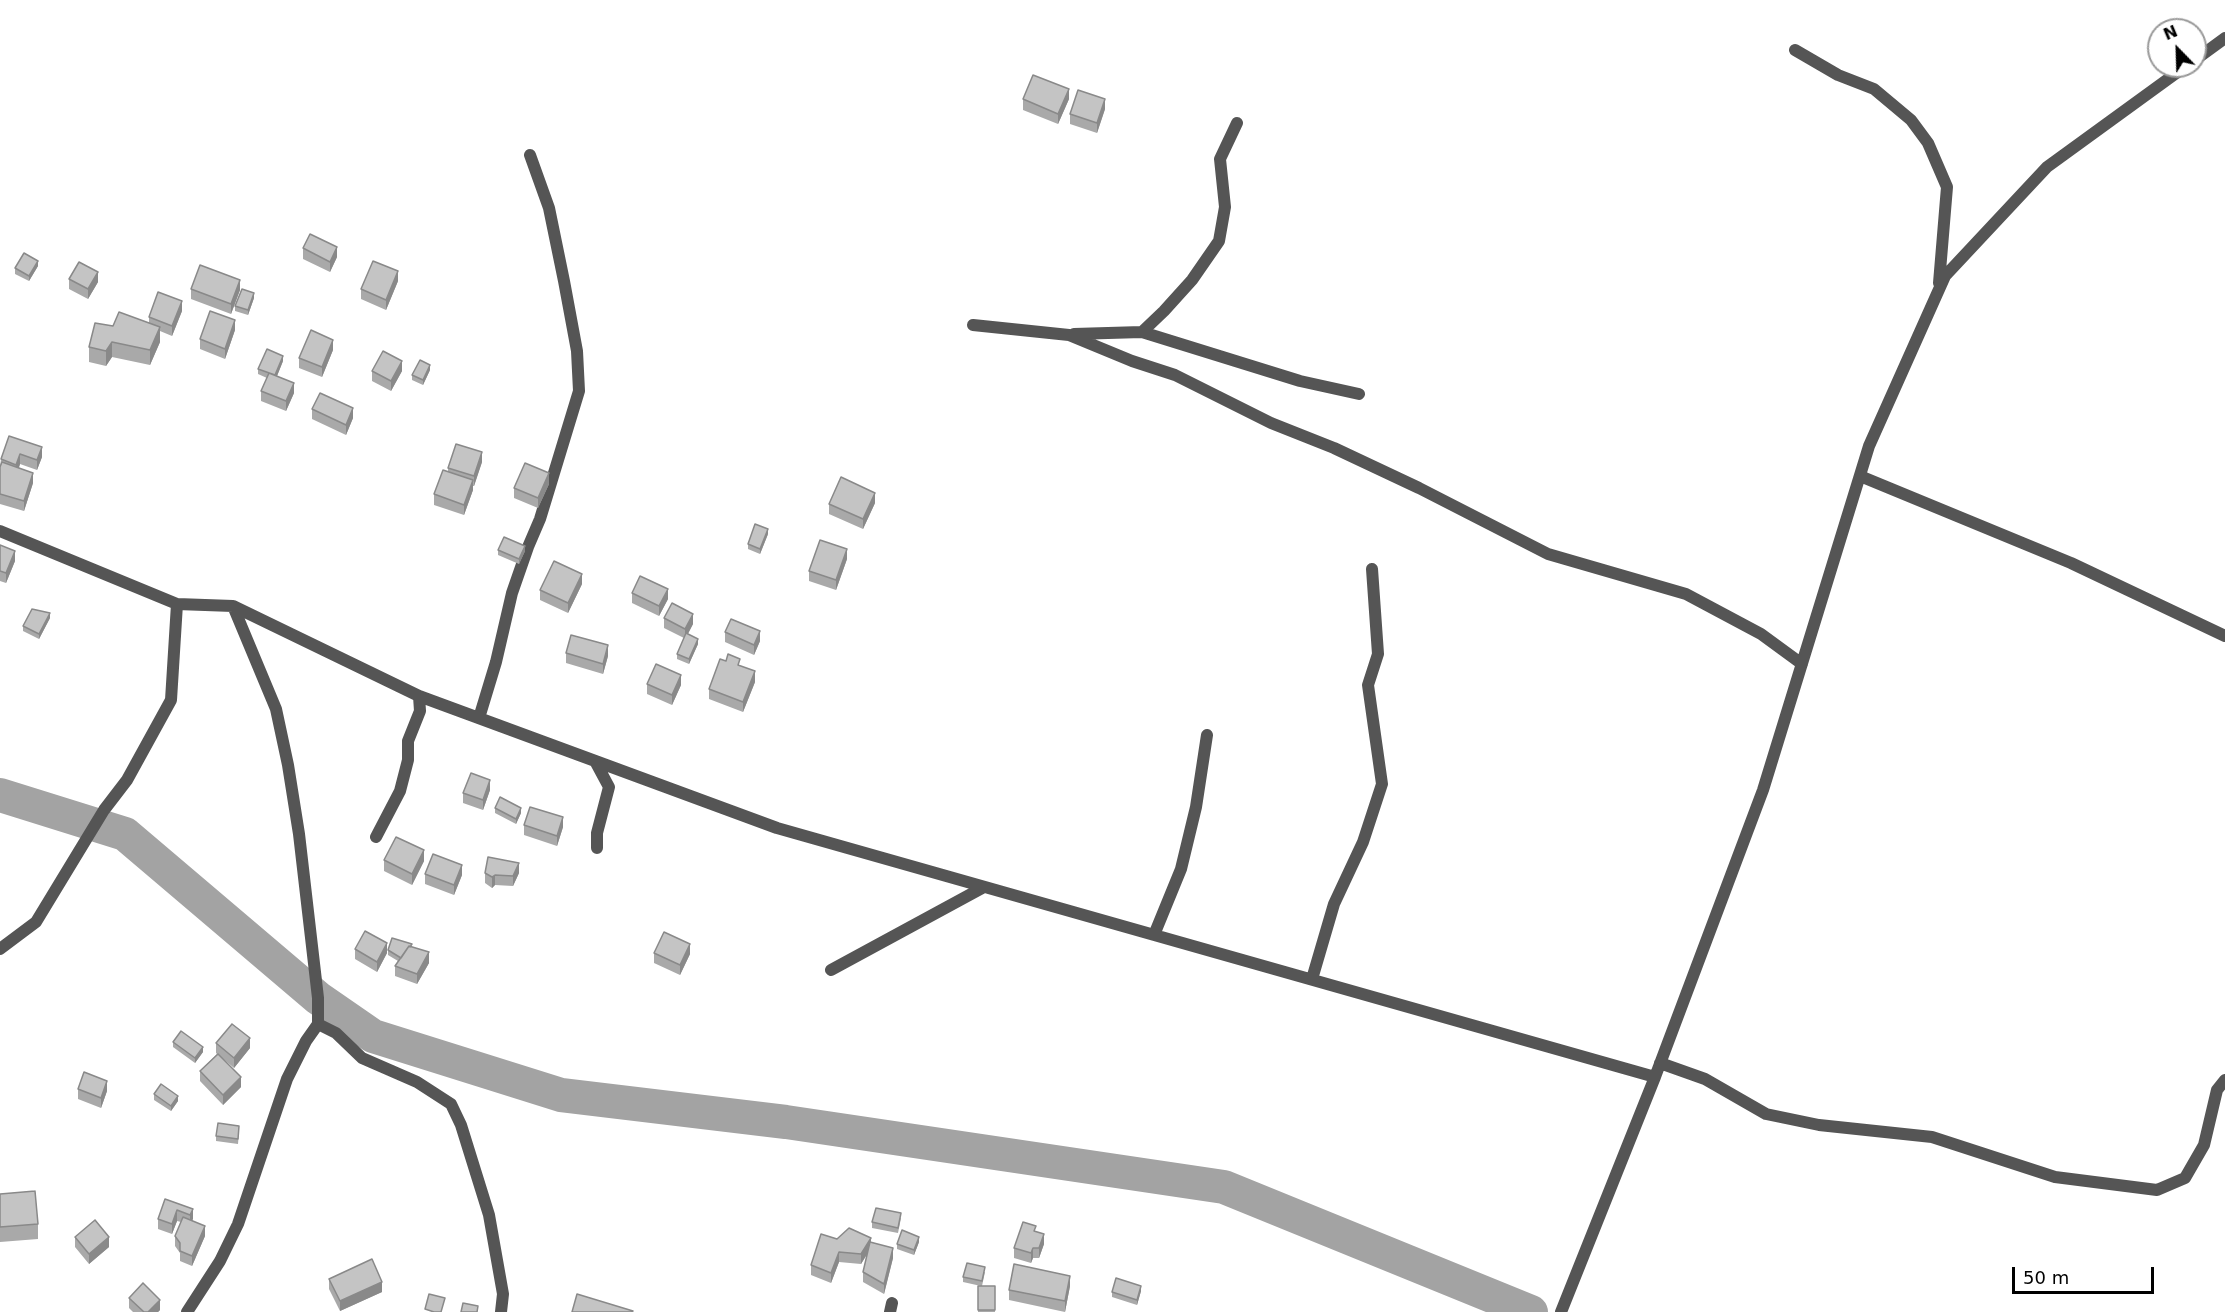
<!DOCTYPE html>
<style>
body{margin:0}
#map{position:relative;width:2225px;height:1312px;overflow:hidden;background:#fff;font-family:"DejaVu Sans",sans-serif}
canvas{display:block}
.north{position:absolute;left:2147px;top:18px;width:60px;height:60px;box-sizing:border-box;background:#fff;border:2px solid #999;border-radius:50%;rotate:337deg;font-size:16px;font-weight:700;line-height:24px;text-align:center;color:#000}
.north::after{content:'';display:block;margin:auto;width:21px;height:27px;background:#000;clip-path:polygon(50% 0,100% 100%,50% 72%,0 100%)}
.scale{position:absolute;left:2012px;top:1267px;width:142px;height:27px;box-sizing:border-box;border:3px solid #000;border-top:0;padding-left:8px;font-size:18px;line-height:21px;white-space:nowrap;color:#000;-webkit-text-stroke:4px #fff;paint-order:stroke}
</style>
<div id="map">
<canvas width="2225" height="1312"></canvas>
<div class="north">N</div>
<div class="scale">50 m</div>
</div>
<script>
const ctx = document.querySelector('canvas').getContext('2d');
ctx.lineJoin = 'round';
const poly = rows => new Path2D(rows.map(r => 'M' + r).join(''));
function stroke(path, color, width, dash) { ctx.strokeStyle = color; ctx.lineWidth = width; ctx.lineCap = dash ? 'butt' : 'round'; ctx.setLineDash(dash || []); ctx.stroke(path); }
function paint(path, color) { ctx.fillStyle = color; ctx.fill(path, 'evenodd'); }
stroke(poly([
 [0,795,125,834,318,998,373,1036,561,1095,786,1122,1224,1187,1531,1312]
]), '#a3a3a3', 34);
stroke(poly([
 [1795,50,1838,75,1874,89,1911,120,1928,143,1947,187,1939,283],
 [2195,60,2225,38],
 [973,325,1069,335,1132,361,1175,375,1271,423,1334,448,1419,488,1548,554,1686,594,1761,634,1802,664],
 [1142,332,1164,311,1192,280,1219,241,1225,207,1220,159,1237,123],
 [1074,334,1142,332,1300,381,1359,394],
 [1860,476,2071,563,2225,636],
 [0,531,177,604,233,606,419,696,777,828,1655,1077,1561,1312],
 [479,718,496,662,512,593,528,547,540,519,579,391,577,351,564,281,549,208,530,155],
 [595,761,609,787,597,833,597,848],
 [376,837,400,791,408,760,408,741,420,711,419,696],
 [1154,935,1181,869,1196,807,1207,735],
 [0,949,36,922,104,810,127,780,171,700,177,604],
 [831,970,984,887],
 [1312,979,1334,904,1363,842,1382,784,1368,685,1378,654,1372,569],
 [318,1024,336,1033,362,1058,417,1082,451,1104,461,1125,489,1215,503,1294,501,1312],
 [1660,1063,1705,1079,1766,1114,1819,1125,1932,1137,2055,1177,2157,1190,2185,1178,2204,1145,2217,1090,2225,1080],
 [1655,1077,1763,790,1869,446,1945,276,2047,167,2186,66],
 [187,1312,220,1261,238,1224,287,1079,306,1041,318,1024,318,998,299,834,288,765,276,709,233,606],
 [890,1312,892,1303]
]), '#555', 12);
paint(poly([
 [1023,99,1069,99,1058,124,1023,110],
 [1105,109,1097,133,1070,124,1070,114],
 [303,248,337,257,330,272,303,259],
 [38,266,29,281,15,274,15,268],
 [69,279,98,282,88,299,69,289],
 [398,281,386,310,361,299,361,289],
 [191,289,240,290,231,314,191,299],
 [254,298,248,315,235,311,235,306],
 [182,311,172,336,160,331,160,342,150,365,112,357,106,366,89,362,89,347,113,326,149,323,149,317],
 [235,330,225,359,200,349,200,339],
 [333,350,322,377,299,368,299,358],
 [283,361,277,376,294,393,286,411,261,401,261,391,267,378,258,374,258,369],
 [430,370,423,385,412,380,412,375],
 [372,371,402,371,391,391,372,381],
 [312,409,353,418,346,435,312,419],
 [9,436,42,457,37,470,20,464,19,468,33,483,24,511,0,504,0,467,1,459],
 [482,462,474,486,473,486,473,490,464,515,434,505,434,494,448,472,448,468],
 [549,484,538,508,514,498,514,488],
 [875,503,863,529,829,514,829,504],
 [768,534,760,554,748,549,748,544],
 [0,545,15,561,6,583,0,581],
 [498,550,525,551,519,564,498,555],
 [847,559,836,590,809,581,809,571],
 [582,584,568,613,540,600,540,590],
 [632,593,668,599,659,616,632,603],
 [50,618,39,639,23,631,23,626],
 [664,618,693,624,688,634,698,644,689,664,677,659,677,654,684,638,664,628],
 [725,632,760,641,754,655,725,642],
 [566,653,608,656,603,674,566,663],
 [740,666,755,682,743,712,709,699,709,689],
 [647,684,681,685,672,705,647,694],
 [490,790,483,810,463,803,463,793],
 [495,808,521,813,516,824,495,813],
 [524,825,563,827,557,846,524,835],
 [384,860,424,861,412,885,384,871],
 [485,873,519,873,513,886,495,885,492,888,485,883],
 [425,874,462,875,454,895,425,884],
 [412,947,429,963,417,984,395,976,395,966,398,961,388,955,388,950],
 [355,949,387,953,377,972,355,959],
 [654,953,690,954,680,975,654,963],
 [173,1042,203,1052,195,1063,173,1047],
 [216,1043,250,1048,234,1068,221,1057,241,1087,223,1105,200,1081,200,1071,217,1054,216,1053],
 [78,1089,107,1091,101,1108,78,1099],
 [154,1094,178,1101,171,1111,154,1100],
 [239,1131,238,1144,216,1141,216,1136],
 [0,1194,38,1224,38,1239,0,1242],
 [165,1199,193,1209,192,1221,205,1236,192,1266,180,1261,180,1253,175,1246,175,1236,181,1222,177,1221,172,1234,158,1229,158,1219],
 [901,1218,898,1233,872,1228,872,1222],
 [1036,1232,1044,1244,1039,1258,1033,1258,1031,1263,1014,1258,1014,1248],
 [75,1237,109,1247,89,1264,75,1247],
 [837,1239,871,1242,893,1258,884,1294,863,1282,863,1272,867,1254,861,1264,839,1262,831,1283,811,1275,811,1265],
 [919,1242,914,1255,897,1249,897,1244],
 [985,1272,982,1286,995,1286,995,1312,978,1312,978,1286,981,1286,963,1282,963,1277],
 [329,1279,382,1292,340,1311,329,1289],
 [1070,1286,1065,1312,1009,1300,1009,1290],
 [1141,1291,1137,1305,1112,1297,1112,1292],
 [129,1298,160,1310,158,1312,133,1312,129,1308]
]), '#a9a9a9');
paint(poly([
 [1069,89,1069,99,1058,124,1058,114],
 [1105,99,1105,109,1097,133,1097,123],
 [337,247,337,257,330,272,330,262],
 [38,261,38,266,29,281,29,276],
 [398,271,398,281,386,310,386,300],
 [98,272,98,282,88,299,88,289],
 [240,280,240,290,231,314,231,304],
 [254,293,254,298,248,315,248,310],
 [182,301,182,311,172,336,172,326],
 [235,320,235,330,225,359,225,349],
 [160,327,160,342,150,365,150,350],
 [333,340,333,350,322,377,322,367],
 [112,342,112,357,106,366,106,351],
 [283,356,283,361,275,381,275,376],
 [402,361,402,371,391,391,391,381],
 [430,365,430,370,423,385,423,380],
 [294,383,294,393,286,411,286,401],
 [353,408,353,418,346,435,346,425],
 [42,447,42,457,37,470,37,460],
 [482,452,482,462,474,486,474,476],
 [20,454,20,464,16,475,16,465],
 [33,473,33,483,24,511,24,501],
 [549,473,549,484,538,508,538,498],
 [473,480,473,490,464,515,464,505],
 [875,493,875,503,863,529,863,519],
 [768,529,768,534,760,554,760,549],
 [525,546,525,551,519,564,519,559],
 [847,549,847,559,836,590,836,580],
 [15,551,15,561,6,583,6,573],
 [582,574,582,584,568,613,568,603],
 [668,589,668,599,659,616,659,606],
 [50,613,50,618,39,639,39,634],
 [693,614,693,624,685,639,685,629],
 [760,631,760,641,754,655,754,645],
 [698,639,698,644,689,664,689,659],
 [608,645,608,656,603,674,603,664],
 [755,671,755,682,743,712,743,702],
 [681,675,681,685,672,705,672,695],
 [490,780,490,790,483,810,483,800],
 [521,808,521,813,516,824,516,819],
 [563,817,563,827,557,846,557,836],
 [424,850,424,861,412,885,412,874],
 [519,863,519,873,513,886,513,876],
 [462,865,462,875,454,895,454,885],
 [495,875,495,885,492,888,492,877],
 [387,943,387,953,377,972,377,962],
 [690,944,690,954,680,975,680,965],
 [429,952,429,963,417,984,417,974],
 [250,1038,250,1048,234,1068,234,1058],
 [203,1047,203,1052,195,1063,195,1058],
 [241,1077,241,1087,223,1105,223,1095],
 [107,1081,107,1091,101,1108,101,1098],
 [178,1096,178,1101,171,1111,171,1106],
 [193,1209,193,1219,190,1226,190,1215],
 [177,1210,177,1221,172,1234,172,1224],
 [205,1226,205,1236,192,1266,192,1256],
 [1044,1234,1044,1244,1039,1258,1039,1248],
 [109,1237,109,1247,89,1264,89,1254],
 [919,1237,919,1242,914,1255,914,1250],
 [871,1238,871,1248,861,1264,861,1254],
 [893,1248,893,1258,884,1294,884,1284],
 [1033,1248,1033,1258,1031,1263,1031,1253],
 [839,1252,839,1262,831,1283,831,1273],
 [1070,1276,1070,1286,1065,1312,1065,1301],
 [382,1282,382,1292,340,1311,340,1301],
 [1141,1286,1141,1291,1137,1305,1137,1300],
 [160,1300,160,1310,158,1312,148,1312]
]), '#898989');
const building = poly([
 [1033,75,1069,89,1058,114,1023,99,1033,75],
 [1078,90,1105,99,1097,123,1070,114,1078,90],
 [310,234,337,247,330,262,303,248,310,234],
 [24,253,38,261,29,276,15,268,24,253],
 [373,261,398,271,386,300,361,289,373,261],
 [79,262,98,272,88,289,69,279,79,262],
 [200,265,240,280,231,304,191,289,200,265],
 [242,289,254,293,248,310,235,306,242,289],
 [158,292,182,301,172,326,149,317,158,292],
 [210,311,235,320,225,349,200,339,210,311],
 [119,312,160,327,150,350,112,342,106,351,89,347,95,323,113,326,119,312],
 [311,330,333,340,322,367,299,358,311,330],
 [267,349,283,356,275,375,258,369,267,349],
 [383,351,402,361,391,381,372,371,383,351],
 [420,360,430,365,423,380,412,375,420,360],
 [269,373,294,383,286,401,261,391,269,373],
 [320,393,353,408,346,425,312,409,320,393],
 [9,436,42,447,37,460,20,454,16,465,1,459,9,436],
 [456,444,482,452,474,476,448,468,456,444],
 [2,462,33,473,24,501,0,494,0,467,2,462],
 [525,463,549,473,538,498,514,488,525,463],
 [443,470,473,480,464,505,434,494,443,470],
 [841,477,875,493,863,519,829,504,841,477],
 [755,524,768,529,760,549,748,544,755,524],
 [504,537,525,546,519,559,498,550,504,537],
 [820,540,847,549,836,580,809,571,820,540],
 [0,545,15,551,6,573,0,571,0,545],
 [554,561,582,574,568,603,540,590,554,561],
 [640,576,668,589,659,606,632,593,640,576],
 [672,603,693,614,685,629,664,618,672,603],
 [32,609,50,613,39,634,23,626,32,609],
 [731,619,760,631,754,645,725,632,731,619],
 [686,633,698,639,689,659,677,654,686,633],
 [571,635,608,645,603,664,566,653,571,635],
 [728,654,740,659,738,665,755,671,743,702,709,689,720,659,726,661,728,654],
 [656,664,681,675,672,695,647,684,656,664],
 [471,773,490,780,483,800,463,793,471,773],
 [500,797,521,808,516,819,495,808,500,797],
 [530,807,563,817,557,836,524,825,530,807],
 [396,837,424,850,412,874,384,860,396,837],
 [433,854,462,865,454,885,425,874,433,854],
 [488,857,519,863,513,876,495,875,492,877,485,873,488,857],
 [365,931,387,943,377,962,355,949,365,931],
 [664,932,690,944,680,965,654,953,664,932],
 [392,938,412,944,410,947,409,946,401,958,388,950,392,938],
 [409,946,429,952,417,974,395,966,409,946],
 [232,1024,250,1038,234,1058,216,1043,232,1024],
 [181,1031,203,1047,195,1058,173,1042,181,1031],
 [218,1054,241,1077,223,1095,200,1071,218,1054],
 [84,1072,107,1081,101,1098,78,1089,84,1072],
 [161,1084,178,1096,171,1106,154,1094,161,1084],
 [218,1123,239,1126,238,1139,216,1136,218,1123],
 [35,1191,38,1224,0,1227,0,1194,35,1191],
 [165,1199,193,1209,190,1215,177,1210,172,1224,158,1219,165,1199],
 [876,1208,901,1213,898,1228,872,1222,876,1208],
 [183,1217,205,1226,192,1256,180,1251,180,1243,175,1236,183,1217],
 [95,1220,109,1237,89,1254,75,1237,95,1220],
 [1023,1222,1036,1226,1034,1231,1044,1234,1039,1248,1033,1248,1031,1253,1014,1248,1023,1222],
 [849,1228,871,1238,861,1254,839,1252,831,1273,811,1265,821,1234,837,1239,849,1228],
 [902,1230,919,1237,914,1250,897,1244,902,1230],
 [870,1242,893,1248,884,1284,863,1272,870,1242],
 [372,1259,382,1282,340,1301,329,1279,372,1259],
 [967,1263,985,1267,982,1281,963,1277,967,1263],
 [1014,1264,1070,1276,1065,1301,1009,1290,1014,1264],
 [1116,1278,1141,1286,1137,1300,1112,1292,1116,1278],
 [143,1283,160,1300,148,1312,144,1312,129,1298,143,1283],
 [978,1286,995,1286,995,1310,978,1310,978,1286],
 [429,1294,445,1298,441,1312,434,1312,425,1309,429,1294],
 [577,1294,633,1311,632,1312,572,1312,577,1294],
 [463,1303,478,1306,477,1312,461,1312,463,1303]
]);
paint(building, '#c4c4c4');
stroke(building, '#898989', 1.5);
</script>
